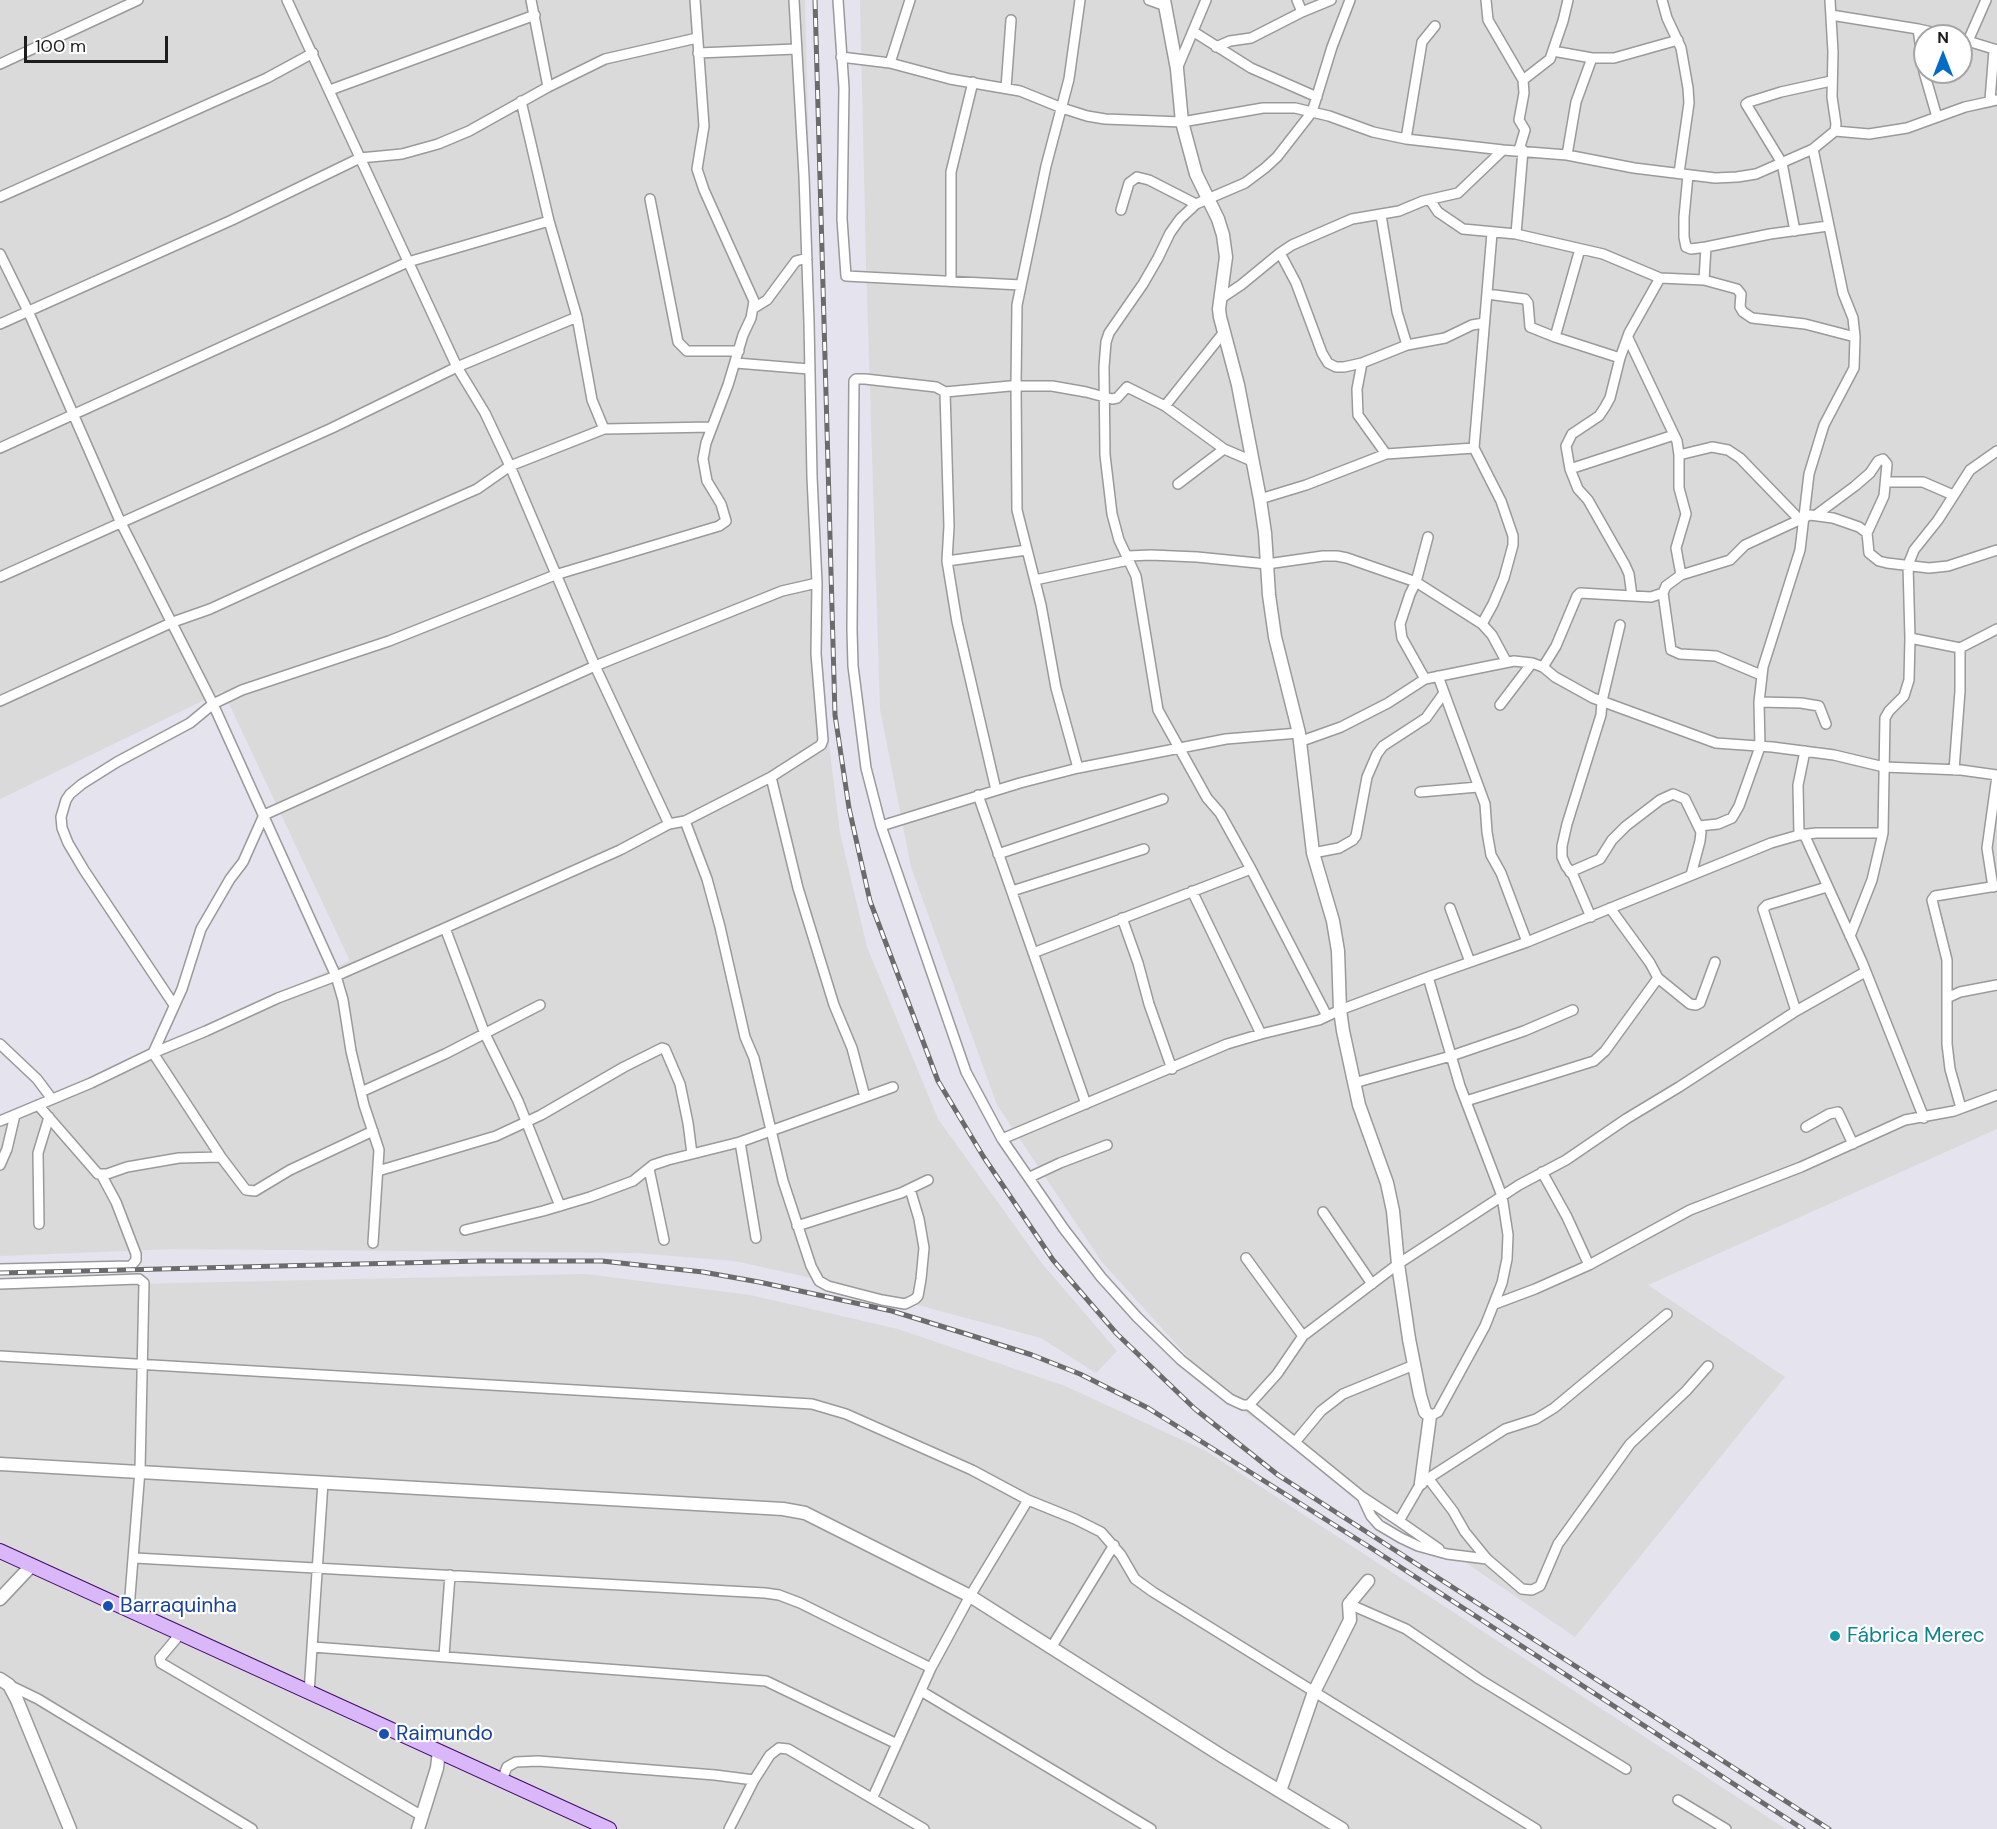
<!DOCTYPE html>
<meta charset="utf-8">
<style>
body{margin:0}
#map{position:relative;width:1997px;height:1829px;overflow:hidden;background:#e4e3ee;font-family:"DM Sans",sans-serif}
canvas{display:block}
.north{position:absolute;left:1913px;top:24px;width:60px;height:60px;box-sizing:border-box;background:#fff;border:2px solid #a5a5a5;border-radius:50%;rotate:0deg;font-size:16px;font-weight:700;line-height:24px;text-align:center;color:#1d1d1d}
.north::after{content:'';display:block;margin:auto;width:21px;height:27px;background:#046bc6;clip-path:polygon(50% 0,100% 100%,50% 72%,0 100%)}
.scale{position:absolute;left:24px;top:36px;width:144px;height:27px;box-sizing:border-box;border:3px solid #1d1d1d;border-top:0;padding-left:8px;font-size:18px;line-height:21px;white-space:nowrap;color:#1d1d1d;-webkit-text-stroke:4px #fff;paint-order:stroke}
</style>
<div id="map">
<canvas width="1997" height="1829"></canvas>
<div class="north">N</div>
<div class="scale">100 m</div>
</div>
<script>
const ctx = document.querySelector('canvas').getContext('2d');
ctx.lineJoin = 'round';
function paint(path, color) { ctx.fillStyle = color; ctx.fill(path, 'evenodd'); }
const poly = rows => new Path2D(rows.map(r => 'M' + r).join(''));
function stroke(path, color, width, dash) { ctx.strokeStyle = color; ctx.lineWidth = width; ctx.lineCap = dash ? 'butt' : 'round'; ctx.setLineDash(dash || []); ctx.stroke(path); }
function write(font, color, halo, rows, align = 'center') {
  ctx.font = font + ' "DM Sans",sans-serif'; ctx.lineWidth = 4.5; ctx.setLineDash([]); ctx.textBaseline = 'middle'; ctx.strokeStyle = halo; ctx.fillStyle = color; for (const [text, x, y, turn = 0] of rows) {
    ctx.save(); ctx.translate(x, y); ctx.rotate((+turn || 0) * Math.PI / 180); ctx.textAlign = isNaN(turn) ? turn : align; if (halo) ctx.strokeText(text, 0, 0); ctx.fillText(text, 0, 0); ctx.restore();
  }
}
paint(poly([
 [0,0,805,0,822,688,840,833,867,947,938,1119,1040,1261,1117,1351,1096,1373,1041,1338,843,1285,735,1261,636,1253,173,1249,0,1256,0,1118,350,961,223,691,0,799],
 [860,0,1997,0,1997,1129,1648,1285,1785,1377,1575,1637,1227,1400,1102,1262,997,1105,911,867,880,709,866,263],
 [1925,36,1961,36,1961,72,1925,72],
 [586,1274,750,1295,898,1329,1065,1386,1206,1451,1786,1829,0,1829,0,1287]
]), '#dadadb');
const minor = poly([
 [287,0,457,367,485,413,510,466,595,666,669,824],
 [531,0,548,87],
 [838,0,844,88,842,219,846,276,1021,285],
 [1149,0,1166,6],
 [1297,0,1302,12],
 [1486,0,1488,20,1523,80,1550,59,1563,21,1568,0],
 [1662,0,1667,18,1681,48,1688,88,1689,103,1679,173],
 [1831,15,1918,29,1950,36],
 [1918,29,1924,72,1937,117],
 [1194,32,1251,68,1317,97],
 [1961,39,1997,50],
 [1968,41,1986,0],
 [1216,47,1230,41,1251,38,1302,12,1331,0],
 [1553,51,1592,58,1614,58,1678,40],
 [698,53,796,49],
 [841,57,890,63,950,79,1020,91,1062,108,1087,116,1105,119,1182,122,1263,108,1295,108,1329,116,1373,132,1406,139,1503,150,1567,155,1634,168,1715,178,1737,177,1756,174,1813,149,1835,131,1836,124,1832,97,1833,52,1830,0],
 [890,63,910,0],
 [0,64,138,0],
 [1177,69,1206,0],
 [1006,88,1011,20],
 [330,90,535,15],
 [1990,100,1994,50],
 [521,101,549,221,577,317,592,400,604,429],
 [1835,131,1869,134,1907,128,1965,107,1997,100],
 [1406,139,1422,42,1435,26],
 [1519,150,1525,130,1519,120,1524,93,1523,80],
 [1567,155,1576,102,1592,58],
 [1688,175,1684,217,1684,237,1686,247,1691,249,1706,247,1770,234,1828,226],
 [0,197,267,78,313,53],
 [650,199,678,342,687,351,739,351],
 [1430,200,1438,212,1463,229,1516,234,1523,150],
 [1121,210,1129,183,1137,177,1149,180,1196,204],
 [1381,215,1397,312,1407,345,1445,338,1472,325,1484,323],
 [1795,231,1782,163,1746,104,1749,102,1781,92,1831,81],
 [1516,234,1603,254,1660,278],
 [1280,253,1296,283,1322,353,1328,363,1336,367,1344,367,1362,363,1407,345],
 [0,254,28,311,120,521,213,704,336,976,343,1000,351,1051,364,1105,379,1150,373,1243],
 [1704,280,1706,247],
 [951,281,951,172,973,82],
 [1487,294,1525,299,1528,303,1530,327,1555,337,1620,358],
 [1220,299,1241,285,1280,253,1292,245,1352,219,1399,211,1423,201,1458,193,1503,150],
 [754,308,767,300,796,261,807,258],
 [0,324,232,220,360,158,402,154,438,144,469,131,548,87,605,59,697,38],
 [1555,337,1580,249],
 [1628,338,1677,441,1679,455,1679,488,1686,514,1676,548,1681,575],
 [736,363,809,369],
 [1362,363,1357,389,1358,415,1386,454],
 [945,392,949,526,947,561,957,622,996,790],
 [1165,406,1224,332],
 [0,448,408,262,549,221],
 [1679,455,1712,447,1728,450,1740,458,1799,519],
 [1252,461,1224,449,1165,406,1127,387,1117,398,1112,399,1086,392,1052,386,1010,386,945,392,936,387,865,379,856,379,854,381,852,630,853,666,866,768,881,826,966,1072,1002,1139,1064,1229,1101,1277,1137,1317,1181,1360,1230,1399,1243,1405,1249,1405,1361,1496,1399,1521,1421,1483,1505,1429,1536,1419,1554,1408,1667,1314],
 [1570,469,1674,435],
 [1886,482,1923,482,1953,495],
 [1178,484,1224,449],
 [1260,499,1306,485,1386,454,1474,448],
 [1816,515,1855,486,1870,473,1878,461,1883,459,1887,464,1884,496,1867,533],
 [1128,556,1151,555,1197,557,1267,564,1323,556,1337,556,1347,558,1416,582,1482,624,1492,635,1506,661],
 [947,561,1027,550],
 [0,577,332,428,457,367,577,317],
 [1035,580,1129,560],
 [1632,596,1629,574,1625,565,1588,500,1578,489,1570,469,1566,446,1572,434,1599,416,1605,407,1610,398,1620,358,1629,333,1660,278,1704,280,1737,289,1741,294,1740,307,1743,312,1752,318,1805,324,1855,337],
 [1482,624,1493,604,1504,578,1513,545,1513,536,1501,501,1474,448,1492,233],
 [1910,638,1960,648,1997,629],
 [1543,667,1556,646,1577,596,1580,593,1651,597,1663,593],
 [1761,675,1716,656,1680,654,1671,650,1663,593,1666,586,1681,575,1730,560,1745,545,1810,515,1833,518,1859,527,1867,533,1869,553,1879,561,1887,563,1929,568,1948,566,1997,550],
 [1438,676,1485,804,1487,832,1491,855,1501,873,1527,942],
 [1425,679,1402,638,1400,624,1410,594,1416,582,1428,537],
 [0,701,173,622,210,609,363,539,477,489,510,466,604,429,712,427],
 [1759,702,1801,703,1819,706,1826,724],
 [1500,705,1532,663],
 [1299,742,1341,727,1388,703,1425,679,1514,661,1532,663,1543,667,1555,677,1593,698,1716,743,1772,747,1834,755,1884,767,1961,770,1997,775],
 [1078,768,1056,688,1041,605,1017,510,1016,385,1017,305,1046,166,1069,79,1080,0],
 [1954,770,1960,691,1960,648],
 [771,777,798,888,834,1005,852,1048,865,1097],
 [1420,792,1478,787],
 [978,795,1086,1104],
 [685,821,707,879,720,927,745,1037,754,1058,783,1181,811,1266,819,1281,828,1286,882,1300,905,1304,915,1299,918,1296,921,1279,924,1248,919,1219,910,1189],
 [881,826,1020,783,1078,768,1226,739,1299,733],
 [1699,826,1718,824,1732,818,1739,806,1760,747,1759,702,1763,667,1800,550,1809,474,1824,425,1854,368,1855,337,1853,318,1843,293,1813,149],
 [1804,834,1862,962,1924,1118],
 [1799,835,1798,785,1805,751],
 [1313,853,1339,848,1353,840,1356,836,1367,777,1377,754,1383,746,1426,718,1444,693],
 [998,854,1163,799],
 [1570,872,1600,859,1612,840,1626,826,1660,800,1673,794,1685,799,1701,832,1700,841,1691,875],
 [1993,887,1987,848,1997,776],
 [1012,891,1144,849],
 [1192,891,1261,1034],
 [1450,908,1470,962],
 [1610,908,1650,963,1658,978,1690,1004,1696,1005,1700,1003,1715,962],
 [1591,917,1573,875,1566,866,1562,857,1562,846,1567,824,1601,715,1602,701,1620,625],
 [1122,918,1138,963,1149,1004,1172,1069],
 [445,928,485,1034,518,1101,560,1206],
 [1850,936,1872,880,1883,833,1885,718,1889,711,1904,696,1909,680,1910,638,1908,565,1914,550,1938,520,1970,470,1997,451],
 [1033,953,1251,869],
 [1428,977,1460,1086,1502,1196,1508,1235,1507,1259,1502,1283,1485,1326,1438,1412,1430,1416],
 [1947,998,1960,992,1997,985],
 [174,1005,84,870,68,843,62,828,61,817,66,800,70,794,82,784,117,762,190,723,213,704,242,690,389,641,555,575,719,526,726,521,721,504,707,481,703,459,706,443,728,385,743,335,751,318,754,301,704,190,697,169,704,126,695,0],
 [1796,1011,1763,909,1767,905,1827,887],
 [1327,1016,1251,869,1220,813,1207,798,1158,710,1136,576,1119,540,1112,514,1105,455,1104,367,1106,342,1109,333,1143,284,1158,258,1170,233,1180,219,1196,204,1245,183,1265,168,1277,157,1312,112,1332,47,1350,0],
 [0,1044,37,1079,52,1099],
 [1354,1083,1451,1056,1524,1031,1573,1010],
 [361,1092,445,1054,540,1005],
 [1466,1101,1594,1061,1605,1051,1658,978],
 [38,1105,98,1174,107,1174,127,1167,179,1158,221,1157],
 [1961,1108,1950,1069,1947,1044,1947,960,1932,900,1935,896,1997,886],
 [0,1121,91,1083,153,1053,206,1031,278,998,336,976,445,928,620,850,669,824,685,821,771,777,821,745,823,740,816,654,817,583,812,477,809,322,804,176,794,0],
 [1806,1127,1829,1114,1838,1112,1853,1144],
 [373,1131,290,1170,255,1191,246,1190,221,1157,153,1053,182,989,201,929,230,879,243,862,264,815,595,666,782,591,817,583],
 [1002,1139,1227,1044,1261,1034,1319,1020,1340,1010,1428,977,1527,942,1771,843,1799,835,1816,833,1883,833],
 [740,1142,756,1238],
 [0,1165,7,1149,15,1115],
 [649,1169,664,1240],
 [378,1171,496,1136,541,1115,624,1067,662,1048,665,1049,680,1084,688,1123,692,1154],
 [1542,1172,1567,1217,1589,1265],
 [1030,1177,1060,1163,1107,1145],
 [1323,1212,1372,1284],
 [39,1224,38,1153,49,1117],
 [797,1226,901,1193,928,1180],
 [465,1230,543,1211,590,1197,633,1181,653,1165,668,1160,740,1142,893,1087],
 [1246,1258,1303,1336],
 [0,1269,131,1266,136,1260,136,1254,116,1202,101,1174],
 [0,1284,139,1279,144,1283,140,1470,129,1609],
 [1495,1304,1535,1289,1589,1265,1690,1210,1801,1167,1905,1120,1954,1111,1997,1095],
 [0,1356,812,1404,846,1414,972,1470,1028,1500,1075,1519,1101,1532,1121,1555,1135,1579,1153,1592,1536,1829],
 [1249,1405,1277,1374,1303,1336,1398,1264,1519,1185,1566,1160,1626,1119,1679,1087,1796,1011,1865,972],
 [1296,1441,1321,1411,1343,1394,1414,1365],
 [1428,1478,1453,1511,1465,1532,1487,1559,1522,1589,1532,1590,1540,1586,1558,1544,1630,1444,1686,1391,1708,1366],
 [1363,1499,1371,1516,1379,1525,1401,1538,1418,1546,1447,1554,1487,1559],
 [1399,1521,1439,1549],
 [135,1558,765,1593,779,1595,800,1603,931,1668],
 [1349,1604,1406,1629,1479,1679,1626,1769],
 [181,1633,160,1658,161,1663,422,1816],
 [313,1647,766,1681,895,1743],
 [1051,1648,1114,1545],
 [444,1656,450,1575],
 [9,1685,38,1699,252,1829],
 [921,1691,1151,1829],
 [309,1693,323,1482],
 [502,1780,507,1767,516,1762,538,1761,715,1775,754,1780],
 [873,1797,931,1668,970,1596,1028,1500],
 [1678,1800,1726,1829],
 [729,1829,754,1780,770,1755,779,1748,788,1749,924,1829]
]);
const tertiary = poly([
 [1164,0,1177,69,1182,122,1196,174,1218,219,1223,235,1226,257,1219,309,1220,317,1238,385,1260,499,1265,533,1269,595,1275,637,1299,733,1313,853,1333,921,1338,951,1340,1010,1343,1031,1359,1105,1387,1183,1393,1211,1398,1264,1409,1339,1420,1395,1425,1412,1430,1416,1421,1483],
 [0,1464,783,1509,805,1513,970,1596,1222,1756,1342,1829],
 [0,1599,32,1565],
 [0,1679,9,1685,17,1700,70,1829],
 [1280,1791,1314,1692,1350,1620,1349,1604,1368,1581],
 [418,1829,437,1768,439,1751]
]);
const secondary = poly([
 [0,1551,609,1829]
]);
stroke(minor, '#9a9a9a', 12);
stroke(tertiary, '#9a9a9a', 15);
stroke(secondary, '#440771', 16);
stroke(minor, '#fff', 9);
stroke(tertiary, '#fff', 12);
stroke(secondary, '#d9b7f8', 14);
const rail = poly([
 [815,0,835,715,849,808,870,901,938,1081,983,1156,1053,1260,1117,1334,1195,1409,1278,1475,1829,1829],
 [0,1273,480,1261,602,1261,703,1272,759,1282,892,1311,973,1336,1032,1355,1080,1374,1148,1408,1371,1548,1803,1829]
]);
stroke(rail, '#6b6b6b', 5);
stroke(rail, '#fff', 3, [9]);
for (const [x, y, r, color] of [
 [108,1606,6,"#1a4fb4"],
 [1835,1636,6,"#0f9aa8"],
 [384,1734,6,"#1a4fb4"]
]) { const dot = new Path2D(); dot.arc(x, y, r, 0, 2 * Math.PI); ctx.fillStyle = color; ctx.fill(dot); stroke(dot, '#fff', 2); }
write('21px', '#164399', '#fff', [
 ["Barraquinha",120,1606],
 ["Raimundo",396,1734]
], 'left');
write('21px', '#0d838f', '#fff', [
 ["Fábrica Merec",1847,1636]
], 'left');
</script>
